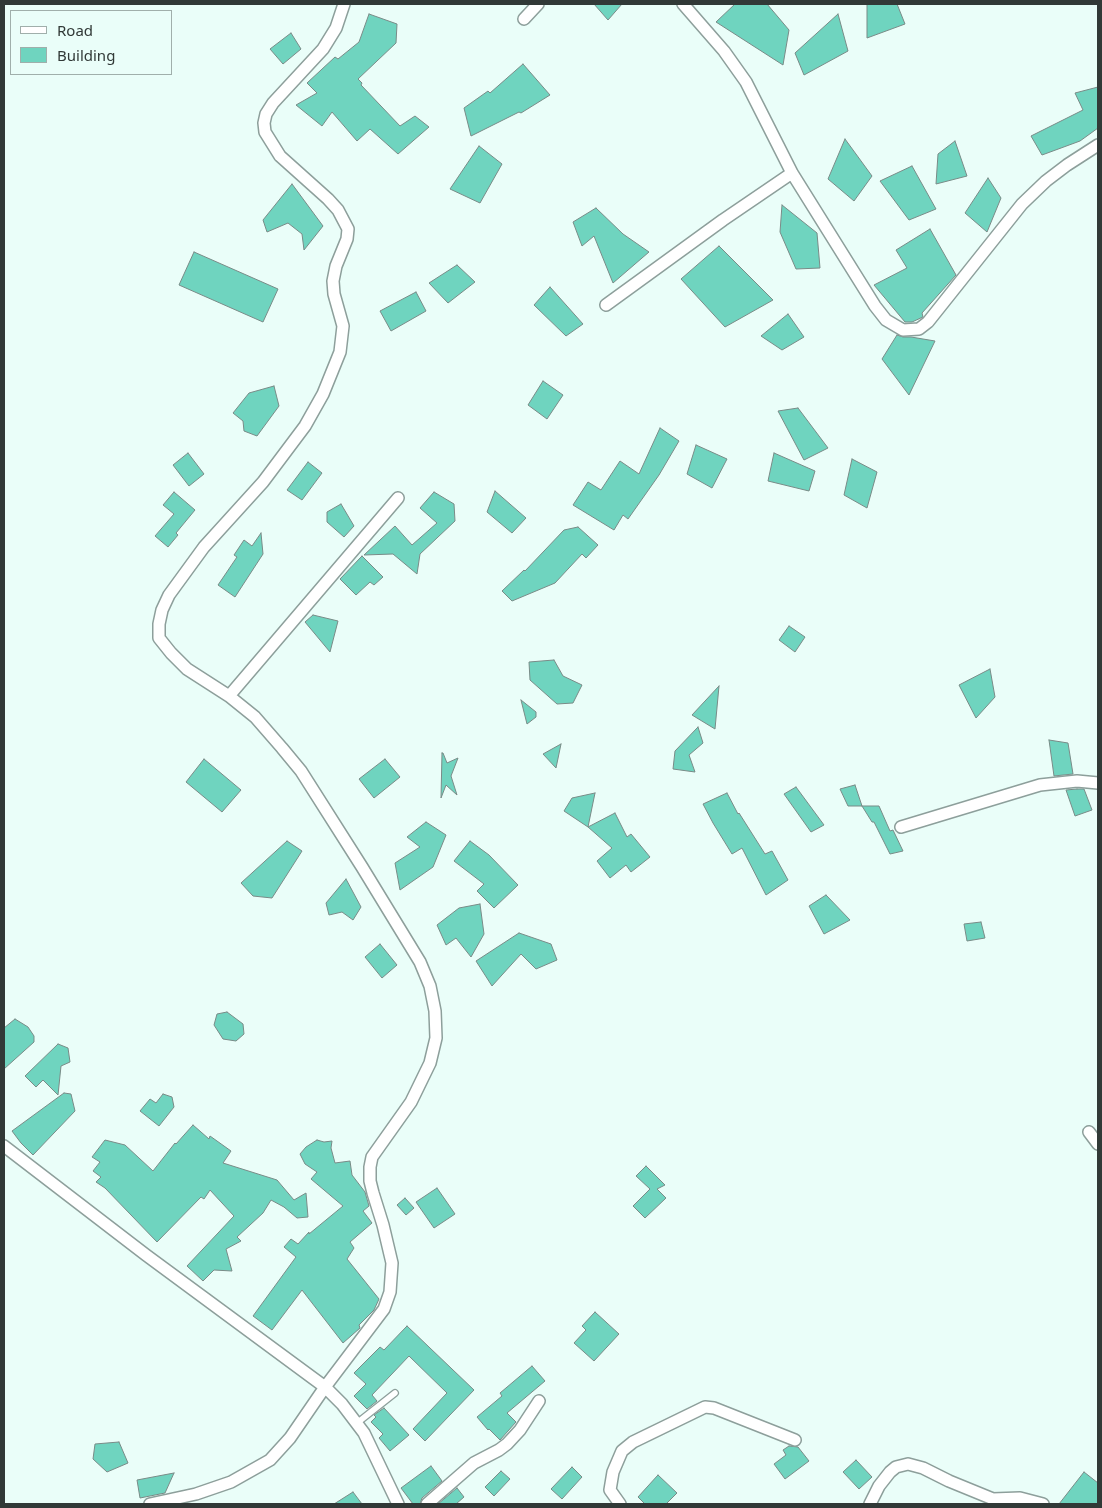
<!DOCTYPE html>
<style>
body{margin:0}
#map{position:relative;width:1102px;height:1508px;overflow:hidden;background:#eafef9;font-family:"Noto Sans",sans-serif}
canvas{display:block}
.frame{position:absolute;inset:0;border:5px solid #313937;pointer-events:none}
.legend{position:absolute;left:10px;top:10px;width:162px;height:65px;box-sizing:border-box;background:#eafef9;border:1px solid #a0afab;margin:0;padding:6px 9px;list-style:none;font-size:15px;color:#313937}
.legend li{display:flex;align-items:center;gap:10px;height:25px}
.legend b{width:25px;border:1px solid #a0afab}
</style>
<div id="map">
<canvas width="1102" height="1508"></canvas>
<div class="frame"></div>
<ul class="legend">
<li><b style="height:6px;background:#fff"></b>Road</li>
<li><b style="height:14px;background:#6fd4bf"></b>Building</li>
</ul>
</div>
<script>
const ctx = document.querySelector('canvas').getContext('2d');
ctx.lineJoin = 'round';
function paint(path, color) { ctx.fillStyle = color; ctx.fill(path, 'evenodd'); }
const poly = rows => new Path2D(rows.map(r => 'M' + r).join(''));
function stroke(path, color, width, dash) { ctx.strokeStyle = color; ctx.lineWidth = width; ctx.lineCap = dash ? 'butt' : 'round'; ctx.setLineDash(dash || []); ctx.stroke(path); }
const building = poly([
 [594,4,622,4,608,20,594,4],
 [735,4,767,4,789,30,783,65,716,22,735,4],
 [867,4,897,4,905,24,867,38,867,4],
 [369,14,397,24,396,43,358,79,362,83,361,85,400,126,415,116,429,127,398,154,370,129,357,141,332,112,322,126,296,105,317,93,307,83,335,57,338,59,359,42,369,14],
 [838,14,848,51,804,75,795,53,838,14],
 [291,33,301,49,283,64,270,49,291,33],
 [523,64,550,95,521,113,519,112,471,136,464,108,488,91,490,93,523,64],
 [1098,87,1098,128,1080,141,1042,155,1031,136,1083,110,1075,93,1098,87],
 [845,139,872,176,854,201,828,179,845,139],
 [955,141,967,176,936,184,938,154,955,141],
 [479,146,502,164,480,203,450,189,479,146],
 [912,166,936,209,909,220,880,181,912,166],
 [988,178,1001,198,987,232,965,213,988,178],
 [292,184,323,226,304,250,302,234,288,223,267,232,263,220,292,184],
 [782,205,817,233,820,268,796,269,780,232,782,205],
 [596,208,623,234,649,252,613,283,594,236,582,246,573,222,596,208],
 [930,229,956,275,922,313,923,317,912,322,905,322,874,285,907,268,896,250,930,229],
 [719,246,773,300,725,327,681,279,719,246],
 [194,252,278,289,263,322,179,285,194,252],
 [457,265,475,282,448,303,429,283,457,265],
 [550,287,583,324,566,336,534,305,550,287],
 [416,292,426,311,391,331,380,311,416,292],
 [788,314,804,337,782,350,761,336,788,314],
 [897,335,903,337,911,337,935,341,909,395,882,359,897,335],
 [543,381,563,395,547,419,528,405,543,381],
 [274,386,279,406,257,436,244,431,243,421,233,413,249,393,274,386],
 [798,408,828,448,804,460,778,411,798,408],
 [660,428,679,441,659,475,628,519,623,515,614,530,573,505,588,482,601,490,620,461,639,474,660,428],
 [696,445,727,459,712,488,687,474,696,445],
 [188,453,204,474,189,486,173,465,188,453],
 [774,453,815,471,809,491,768,481,774,453],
 [852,459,877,472,867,508,844,495,852,459],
 [308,462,322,473,302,500,287,490,308,462],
 [495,491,526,518,512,533,487,512,495,491],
 [174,492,195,510,176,533,178,535,168,547,155,536,174,514,163,505,174,492],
 [434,492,454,504,455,521,420,554,417,574,393,554,364,555,395,526,412,545,437,523,420,508,434,492],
 [341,504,354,526,344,537,327,522,327,512,341,504],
 [578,527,598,545,586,558,582,554,555,583,512,601,502,591,524,570,525,571,564,530,578,527],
 [261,533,263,554,235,597,218,585,237,557,234,555,244,540,252,546,261,533],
 [362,556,383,577,374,585,370,582,356,595,340,579,362,556],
 [313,615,338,621,330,652,305,622,313,615],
 [789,626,805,637,795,652,779,640,789,626],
 [554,660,563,676,582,685,573,703,557,704,530,680,529,662,554,660],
 [990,669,995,697,976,718,959,685,990,669],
 [719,686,715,729,692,715,719,686],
 [521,700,536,712,536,717,527,724,521,700],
 [698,727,703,743,689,755,695,772,673,769,675,751,698,727],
 [1049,740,1068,743,1073,774,1054,776,1049,740],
 [561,744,556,768,543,754,561,744],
 [442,753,443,753,447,763,458,758,451,776,457,795,446,785,441,798,442,753],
 [204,759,241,790,222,812,186,782,204,759],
 [385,759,400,777,374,798,359,779,385,759],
 [855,785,862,806,848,806,840,789,855,785],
 [796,787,824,825,811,832,784,794,796,787],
 [1077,789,1084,789,1092,810,1075,816,1066,790,1077,789],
 [595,793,588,827,564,811,572,798,595,793],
 [727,793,738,814,739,813,765,854,772,851,788,880,766,895,742,848,732,854,713,823,703,804,727,793],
 [862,806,879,806,890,831,893,830,903,851,890,854,874,822,872,822,862,806],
 [615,813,627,837,631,834,650,857,631,872,626,865,610,878,597,861,612,848,588,827,615,813],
 [426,822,446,835,433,867,400,890,395,863,420,847,407,837,426,822],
 [287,841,302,851,272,898,253,896,241,883,287,841],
 [470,841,489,855,518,885,494,908,477,891,484,884,454,861,470,841],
 [346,879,361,907,353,920,342,912,329,915,326,903,346,879],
 [826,895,850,920,824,934,809,906,826,895],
 [480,904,484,934,471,957,456,938,446,945,437,925,459,908,480,904],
 [981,922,985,938,967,941,964,924,981,922],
 [519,933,551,944,557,960,536,969,521,954,492,986,476,961,519,933],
 [380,944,397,965,382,978,365,957,380,944],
 [227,1012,243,1024,244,1034,236,1041,223,1039,214,1025,217,1014,227,1012],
 [15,1019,28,1027,34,1036,34,1042,4,1069,4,1028,15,1019],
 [58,1044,68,1048,70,1062,61,1066,58,1095,43,1080,36,1087,25,1076,58,1044],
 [64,1093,71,1094,75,1111,33,1155,21,1143,12,1131,64,1093],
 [163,1094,172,1097,174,1107,159,1126,140,1111,150,1099,156,1103,163,1094],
 [193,1125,209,1139,210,1136,231,1151,223,1163,277,1180,294,1200,306,1193,308,1217,297,1218,284,1207,271,1200,263,1213,237,1237,241,1241,226,1249,232,1271,214,1270,203,1281,187,1266,234,1216,210,1190,204,1199,201,1197,157,1242,105,1188,96,1182,101,1177,93,1171,100,1162,92,1157,105,1140,125,1145,153,1171,175,1143,176,1144,193,1125],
 [317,1140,324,1142,332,1141,331,1148,335,1163,350,1161,352,1175,365,1192,369,1206,363,1211,372,1223,350,1242,354,1248,347,1259,379,1299,374,1310,359,1325,360,1328,343,1343,302,1290,272,1330,253,1316,296,1257,284,1247,291,1239,298,1244,309,1232,309,1234,343,1206,311,1179,317,1172,305,1164,300,1154,306,1147,317,1140],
 [646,1166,665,1185,657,1189,666,1198,645,1218,633,1206,650,1189,636,1176,646,1166],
 [437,1188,455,1214,434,1228,416,1202,437,1188],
 [405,1198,414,1208,406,1215,397,1205,405,1198],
 [595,1312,619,1334,594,1361,574,1343,586,1330,582,1326,595,1312],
 [407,1326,474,1390,425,1441,413,1429,447,1393,409,1356,372,1395,377,1401,367,1409,354,1396,366,1384,354,1373,380,1347,384,1350,407,1326],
 [532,1366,545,1381,507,1413,516,1422,500,1440,489,1429,488,1430,477,1417,502,1396,500,1393,532,1366],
 [384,1408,409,1435,390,1451,379,1438,383,1434,371,1422,376,1417,374,1415,384,1408],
 [119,1442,128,1463,107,1472,93,1459,95,1444,119,1442],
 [789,1446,798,1447,809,1461,785,1479,774,1464,786,1455,783,1450,789,1446],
 [856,1460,872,1477,859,1489,843,1472,856,1460],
 [431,1466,442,1481,422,1498,420,1504,413,1504,401,1488,431,1466],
 [572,1467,582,1477,562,1499,551,1489,572,1467],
 [501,1471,510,1479,494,1496,485,1487,501,1471],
 [1084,1472,1098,1483,1098,1504,1059,1504,1084,1472],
 [174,1473,165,1493,140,1498,137,1480,174,1473],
 [658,1475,677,1493,666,1504,645,1504,638,1497,658,1475],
 [457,1488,464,1497,456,1504,438,1504,457,1488],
 [353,1492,362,1504,334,1504,353,1492]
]);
paint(building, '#6fd4bf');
stroke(building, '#798b87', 1);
const lane = poly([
 [357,1423,395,1393]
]);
const street = poly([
 [683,4,724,51,746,82,792,173,875,306,886,320,903,330,919,329,928,322,1022,204,1046,181,1067,165,1098,145],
 [524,19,538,4],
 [606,305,723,220,792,173],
 [229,696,398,498],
 [901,827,1040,785,1077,781,1098,783],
 [1089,1132,1098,1144],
 [4,1146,146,1255,325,1387,342,1404,364,1433,398,1504],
 [150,1504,196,1494,231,1482,270,1460,290,1438,325,1387,384,1309,390,1292,392,1263,383,1225,373,1193,370,1181,370,1167,372,1157,411,1102,430,1063,436,1038,435,1011,430,986,420,962,362,867,301,771,282,748,255,717,229,696,187,669,171,653,159,638,159,624,162,610,169,595,204,547,263,482,305,426,323,394,340,352,343,326,334,294,333,281,336,266,347,239,348,229,338,210,328,199,280,156,265,132,264,123,266,114,273,103,323,49,336,28,344,4],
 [427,1504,474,1463,499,1450,507,1444,520,1430,539,1401],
 [620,1504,610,1490,613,1472,622,1451,633,1442,705,1407,714,1408,795,1440],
 [870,1504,879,1486,890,1472,896,1467,908,1464,923,1468,949,1481,993,1499,1020,1498,1043,1504]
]);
stroke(lane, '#8d9f9b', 8);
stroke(street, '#8d9f9b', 14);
stroke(lane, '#fff', 5.5);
stroke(street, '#fff', 11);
</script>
